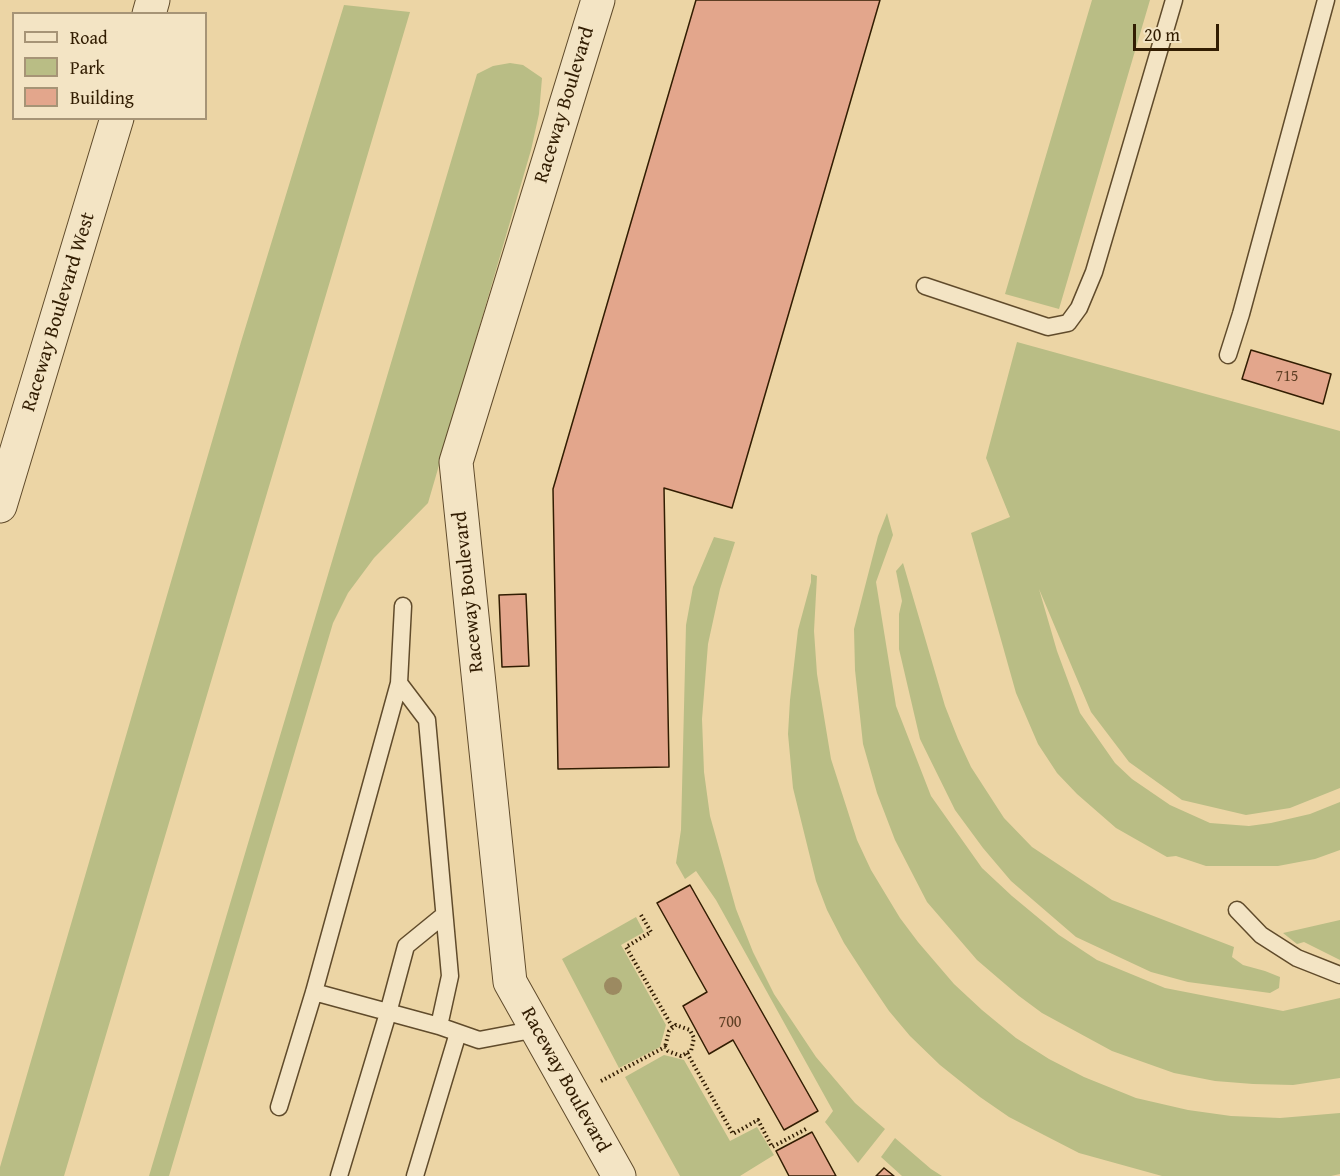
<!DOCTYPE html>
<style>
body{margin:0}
#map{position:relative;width:1340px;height:1176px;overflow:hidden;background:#ecd5a5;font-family:"Gentium Book Plus",serif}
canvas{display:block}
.legend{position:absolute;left:12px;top:12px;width:195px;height:108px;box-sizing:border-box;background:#f3e4c4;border:2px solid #a69476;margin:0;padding:8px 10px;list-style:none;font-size:18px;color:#321d02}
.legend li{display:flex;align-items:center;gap:12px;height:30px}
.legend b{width:30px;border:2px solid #a69476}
.scale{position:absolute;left:1133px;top:24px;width:86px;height:27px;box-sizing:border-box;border:3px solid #321d02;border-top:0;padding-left:8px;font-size:18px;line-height:21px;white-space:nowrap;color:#321d02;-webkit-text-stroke:4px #f3e4c4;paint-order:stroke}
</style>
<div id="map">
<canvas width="1340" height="1176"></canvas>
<ul class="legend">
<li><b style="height:8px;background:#f3e4c4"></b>Road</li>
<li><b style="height:16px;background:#b9bd85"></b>Park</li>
<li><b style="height:16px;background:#e3a68c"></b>Building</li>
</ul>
<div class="scale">20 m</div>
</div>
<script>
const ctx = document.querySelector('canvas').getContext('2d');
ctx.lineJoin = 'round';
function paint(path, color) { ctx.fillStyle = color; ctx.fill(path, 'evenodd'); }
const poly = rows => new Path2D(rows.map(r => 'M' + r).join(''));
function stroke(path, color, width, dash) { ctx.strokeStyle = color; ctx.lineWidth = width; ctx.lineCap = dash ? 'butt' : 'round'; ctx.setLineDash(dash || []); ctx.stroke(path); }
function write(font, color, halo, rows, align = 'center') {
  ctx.font = font + ' "Gentium Book Plus",serif'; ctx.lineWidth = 5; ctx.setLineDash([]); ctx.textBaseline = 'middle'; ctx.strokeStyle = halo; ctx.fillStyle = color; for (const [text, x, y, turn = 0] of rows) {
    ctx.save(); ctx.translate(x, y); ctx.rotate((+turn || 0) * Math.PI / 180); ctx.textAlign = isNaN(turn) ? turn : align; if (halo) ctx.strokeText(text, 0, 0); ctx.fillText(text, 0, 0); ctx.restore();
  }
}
paint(poly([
 [1092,0,1150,0,1059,309,1005,294],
 [344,5,410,12,64,1176,0,1176,0,1167,241,342],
 [510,63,523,65,542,78,539,114,531,150,428,503,374,558,348,593,333,623,169,1176,149,1176,477,74,493,66],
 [1017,342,1340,431,1340,788,1290,808,1246,815,1182,800,1129,762,1091,712,1039,589,1057,651,1080,713,1115,763,1132,779,1170,805,1210,823,1249,826,1271,823,1310,814,1340,802,1340,850,1315,859,1278,866,1206,866,1176,856,1167,857,1116,828,1077,794,1057,773,1038,744,1016,693,971,533,1010,517,986,458],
 [887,513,893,535,876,582,896,706,931,796,982,868,1012,896,1059,935,1097,960,1165,988,1283,1011,1340,998,1340,1078,1293,1085,1253,1084,1215,1081,1174,1073,1112,1051,1042,1013,1019,996,977,960,927,902,895,840,877,793,863,744,855,670,854,629,878,536],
 [714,537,735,542,720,589,708,644,702,719,704,772,710,816,736,909,753,952,774,994,816,1057,855,1103,885,1129,858,1163,825,1122,833,1111,716,900,696,871,685,879,676,863,681,830,686,625,693,587],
 [903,563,945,706,958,739,971,767,1004,818,1032,847,1112,900,1234,947,1232,957,1243,965,1265,971,1280,977,1279,988,1270,993,1188,982,1151,972,1076,937,1011,881,983,848,955,810,920,739,899,649,899,614,902,601,896,571],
 [811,574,817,576,814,631,817,674,831,759,857,840,871,870,900,918,918,942,954,984,982,1010,1016,1038,1049,1059,1084,1077,1136,1098,1188,1110,1231,1116,1280,1118,1340,1113,1340,1174,1331,1176,1162,1176,1079,1153,1009,1117,980,1097,940,1065,910,1036,889,1011,868,980,844,943,827,910,816,881,793,788,788,734,790,700,798,630,811,582],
 [636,917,644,932,621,945,666,1025,660,1047,619,1068,562,959],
 [1340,920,1340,960,1304,942,1297,944,1283,933],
 [664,1055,684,1060,730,1141,757,1127,774,1155,740,1176,680,1176,625,1077],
 [895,1138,931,1169,942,1176,902,1176,881,1157]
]), '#b9bd85');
const building = poly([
 [696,0,880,0,732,508,664,488,669,767,558,769,553,489,696,0],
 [1251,350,1331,374,1323,404,1242,379,1251,350],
 [526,594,529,666,502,667,499,595,526,594],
 [690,885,818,1111,784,1130,733,1040,709,1054,683,1006,707,992,657,903,690,885],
 [812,1132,836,1176,789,1176,776,1151,812,1132],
 [884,1168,894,1176,876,1176,884,1168]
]);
paint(building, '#e3a68c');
stroke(building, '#321d02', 1.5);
const service = poly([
 [925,286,1048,327,1068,323,1079,308,1094,272,1174,0],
 [1228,355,1241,314,1326,0],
 [403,606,399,683,427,720,450,976,439,1026],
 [1237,910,1261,935,1297,958,1340,975],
 [314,992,439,1026,479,1040,537,1029],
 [279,1107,314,992,399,683],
 [339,1176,388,1013,406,946,444,915],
 [415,1176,458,1033]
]);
const minor = poly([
 [598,0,456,462,510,982,619,1176],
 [149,14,153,0],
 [0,506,117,118]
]);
stroke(service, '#604b2b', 19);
stroke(minor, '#604b2b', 35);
stroke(poly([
 [641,915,651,932,626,947,673,1028],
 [687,1053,733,1134,758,1120,772,1147,806,1129],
 [601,1081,665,1047,668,1051,681,1056,691,1051,694,1038,690,1030,676,1025,669,1031,665,1047]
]), '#321d02', 4, [1.5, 3]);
stroke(service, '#f3e4c4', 16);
stroke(minor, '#f3e4c4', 33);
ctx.fillStyle = '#9c8a61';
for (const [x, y] of [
 [613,986]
]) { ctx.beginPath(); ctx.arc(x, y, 9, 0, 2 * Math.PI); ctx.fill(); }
write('16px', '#5e3f24', null, [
 ["715",1287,377],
 ["700",730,1023]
]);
write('20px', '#321d02', '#f3e4c4', [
 ["Raceway Boulevard",565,105,-73],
 ["Raceway Boulevard West",59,312,-73],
 ["Raceway Boulevard",469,592,-96],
 ["Raceway Boulevard",565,1080,61]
]);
</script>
